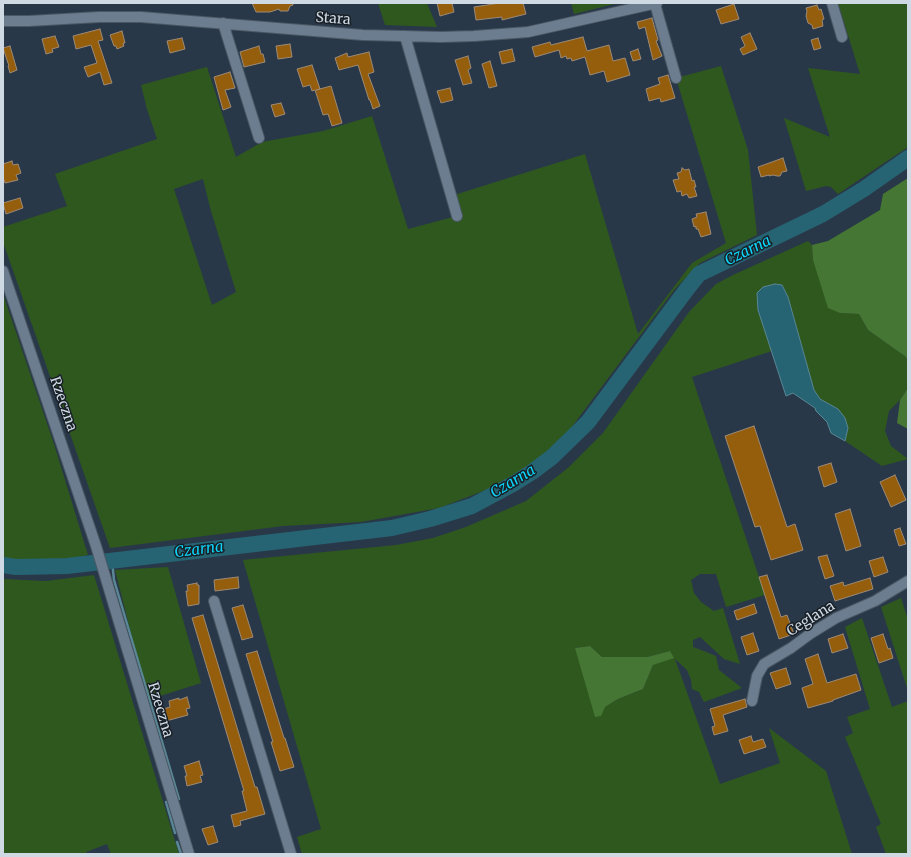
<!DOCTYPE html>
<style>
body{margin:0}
#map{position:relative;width:911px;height:857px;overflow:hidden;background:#293848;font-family:Merriweather,serif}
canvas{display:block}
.frame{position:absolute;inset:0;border:4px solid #cfd9e3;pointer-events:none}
</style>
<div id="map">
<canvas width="911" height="857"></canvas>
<div class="frame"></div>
</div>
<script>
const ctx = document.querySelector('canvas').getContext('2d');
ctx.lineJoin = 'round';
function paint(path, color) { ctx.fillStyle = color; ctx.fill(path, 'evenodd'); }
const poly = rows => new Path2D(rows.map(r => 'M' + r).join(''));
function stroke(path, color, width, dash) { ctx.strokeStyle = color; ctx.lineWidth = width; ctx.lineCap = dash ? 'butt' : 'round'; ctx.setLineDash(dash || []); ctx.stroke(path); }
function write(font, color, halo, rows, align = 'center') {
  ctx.font = font + ' Merriweather,serif'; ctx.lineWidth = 3; ctx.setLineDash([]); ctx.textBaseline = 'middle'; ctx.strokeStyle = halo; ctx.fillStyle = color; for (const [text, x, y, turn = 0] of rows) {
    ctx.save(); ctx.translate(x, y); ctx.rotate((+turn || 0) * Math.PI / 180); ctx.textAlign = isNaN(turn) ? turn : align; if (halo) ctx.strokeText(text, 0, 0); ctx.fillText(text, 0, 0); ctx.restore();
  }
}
paint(poly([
 [378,3,427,3,437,27,385,25],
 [571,3,618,3,574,14],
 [838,3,908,3,908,147,838,194,831,187,826,186,806,191,784,118,830,137,808,68,860,74],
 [721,66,748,150,757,235,700,263,674,290,571,428,535,463,491,488,439,508,361,522,283,526,110,548,3,242,3,227,67,206,55,174,157,139,147,109,141,85,207,67,236,157,262,142,323,131,372,116,408,229,453,217,451,196,585,154,638,334,692,263,726,243,676,78],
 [203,179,211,211,236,292,212,305,174,189],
 [808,241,812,245,813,260,840,313,859,314,868,330,906,357,908,362,908,388,900,400,889,411,885,431,891,446,908,459,882,466,845,441,848,428,838,409,820,399,814,390,788,297,782,285,758,310,772,351,692,377,765,595,726,607,716,574,700,574,691,580,694,593,701,602,714,611,723,608,740,664,724,659,700,637,693,640,693,647,704,651,716,656,719,670,742,688,704,702,699,692,692,689,691,680,687,670,675,659,720,784,780,763,769,728,826,771,852,854,302,854,297,837,321,829,243,560,396,545,433,538,466,527,526,501,569,467,603,433,689,312,716,284,733,275],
 [590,646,602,657,647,657,670,651,653,665,643,689,618,699,605,707,575,648],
 [3,294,54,444,88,555,72,558,25,562,3,559],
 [168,567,201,683,148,700,115,570],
 [94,575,179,854,111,854,107,844,86,852,86,854,3,854,3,579,46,581],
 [901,598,908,620,908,691,881,607],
 [862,618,892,707,908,701,908,854,886,854,876,827,881,824,845,737,853,733,847,717,870,709,845,627]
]), '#2f581f');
paint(poly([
 [908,178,908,362,906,357,868,330,859,314,840,313,828,308,813,260,812,245,828,241,880,210,883,194],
 [908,388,908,429,897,423,900,400],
 [590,646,602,657,647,657,670,651,674,658,653,665,643,689,618,699,605,707,601,716,595,717,575,648]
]), '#457633');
const water = poly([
 [775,284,782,285,788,297,814,390,820,399,838,409,845,418,848,428,845,441,831,433,827,422,816,411,815,408,793,393,786,396,758,310,757,293,763,287,775,284]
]);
paint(water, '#266473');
stroke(water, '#598795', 1);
stroke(poly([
 [112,561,114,580,179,799],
 [166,802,175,833],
 [177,842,181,854]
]), '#598795', 2.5);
stroke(poly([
 [3,565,16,567,67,566,392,528,430,519,472,506,513,484,532,472,552,457,588,422,687,289,699,274,823,214,864,189,908,158]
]), '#266473', 16);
const building = poly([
 [252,3,293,3,293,5,290,6,288,11,280,11,279,9,270,12,256,12,252,3],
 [437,3,452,3,454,12,440,16,437,3],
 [500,3,523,3,526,14,502,20,502,17,476,20,474,7,500,3],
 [734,4,739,19,721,24,716,10,734,4],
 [817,5,819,10,821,9,824,19,822,20,823,26,813,29,812,25,808,23,806,16,807,11,806,8,817,5],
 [652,18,658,40,656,41,662,56,653,60,645,27,639,29,637,22,652,18],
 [100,29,103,40,98,41,112,83,104,85,100,72,88,77,84,67,97,63,91,45,76,49,73,36,100,29],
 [122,31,125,43,123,43,124,46,117,49,116,46,114,46,110,35,122,31],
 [750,33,757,49,743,55,740,49,745,46,741,37,750,33],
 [55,36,59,47,52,49,53,52,46,54,42,39,55,36],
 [583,37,587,51,609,45,613,61,625,58,630,75,607,82,604,71,590,75,585,57,572,61,571,58,567,59,566,56,561,58,559,50,535,57,532,47,550,42,551,45,583,37],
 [182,38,185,49,170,53,167,41,182,38],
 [818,38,821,48,814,50,811,40,818,38],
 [290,44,292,57,278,59,276,46,290,44],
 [10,46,17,70,10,73,8,66,9,66,3,48,10,46],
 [259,46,261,54,263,54,265,62,244,67,240,52,259,46],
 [512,49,515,61,502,64,499,52,512,49],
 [638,49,641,59,633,61,630,52,638,49],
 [369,52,374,72,368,74,380,106,373,109,370,100,369,100,358,65,339,70,335,58,347,53,348,57,369,52],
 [468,56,471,68,468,70,472,83,463,85,455,60,468,56],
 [490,61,497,86,489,88,482,64,490,61],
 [312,65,320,89,316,90,331,86,342,123,332,126,328,114,323,115,315,90,312,91,310,85,303,87,297,69,312,65],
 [230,72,235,88,225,90,231,107,223,110,214,77,230,72],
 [668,75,675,98,661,102,660,98,649,101,646,89,660,84,658,78,668,75],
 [450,88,453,100,441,103,437,91,450,88],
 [281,103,285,114,275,117,271,105,281,103],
 [783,158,787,171,782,172,780,176,777,176,773,175,769,176,769,175,761,177,758,167,783,158],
 [12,161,13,165,18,164,21,173,16,175,18,180,5,183,3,177,3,164,12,161],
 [682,168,685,170,689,169,692,181,694,180,696,187,694,187,697,196,689,198,687,194,682,196,681,191,677,192,673,180,679,179,677,173,681,172,682,168],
 [20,198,23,208,6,214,3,203,20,198],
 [706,212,711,234,701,237,698,229,696,229,696,226,694,227,692,219,697,217,696,214,706,212],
 [754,426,787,527,795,524,803,550,771,560,760,526,755,527,725,436,754,426],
 [831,463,837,482,824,487,818,467,831,463],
 [895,475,906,500,891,507,880,482,895,475],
 [850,509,861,546,846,551,835,514,850,509],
 [900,528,906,544,899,546,894,530,900,528],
 [827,555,834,576,825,579,818,557,827,555],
 [883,557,888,572,874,577,869,561,883,557],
 [767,575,781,617,787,615,794,634,779,639,759,577,767,575],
 [238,577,239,588,215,591,214,580,238,577],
 [870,578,873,589,835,601,830,586,843,582,844,586,870,578],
 [197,583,197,585,199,585,199,604,188,606,186,591,188,591,187,585,197,583],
 [754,604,757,613,737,620,734,611,754,604],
 [243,605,253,637,242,640,232,608,243,605],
 [203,615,255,787,257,787,265,814,240,821,241,825,234,827,231,815,247,811,242,791,244,791,192,618,203,615],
 [753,633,759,651,747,655,741,637,753,633],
 [843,634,848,648,832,653,828,639,843,634],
 [883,634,888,649,890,648,893,658,879,663,871,638,883,634],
 [257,651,284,738,285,738,294,767,280,771,271,742,273,742,246,654,257,651],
 [818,654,827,683,856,674,861,690,833,700,833,701,808,708,802,688,813,684,805,659,818,654],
 [786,668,791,684,776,689,770,673,786,668],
 [187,697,190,708,186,709,188,715,166,721,163,709,170,707,169,701,179,698,179,700,187,697],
 [745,699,747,707,723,715,728,731,714,735,712,727,715,726,710,709,745,699],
 [751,736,753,742,763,739,766,747,744,754,739,740,751,736],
 [199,761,203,775,200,776,202,782,187,786,185,776,187,776,184,766,199,761],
 [213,826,218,842,208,845,202,829,213,826]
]);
paint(building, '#955e0c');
stroke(building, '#9c8a77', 1);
const minor = poly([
 [832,3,842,37],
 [655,4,676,78],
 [3,21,29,21,99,17,141,17,363,35,441,37,474,36,528,32,657,3],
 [223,23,259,138],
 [405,36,457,216],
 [3,271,96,546,189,854],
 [214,601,291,854],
 [752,701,757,676,764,664,791,648,810,634,836,618,875,601,908,581]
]);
stroke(minor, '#4a5764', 12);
stroke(minor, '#6c7d8f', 10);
write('14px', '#cfd9e3', '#181f26', [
 ["Stara",333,19,4],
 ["Rzeczna",63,404,71],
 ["Ceglana",811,619,-32],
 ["Rzeczna",160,710,73]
]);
write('italic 15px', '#0cd5f9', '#181f26', [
 ["Czarna",748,251,-26],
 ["Czarna",513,482,-31],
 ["Czarna",199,550,-7]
]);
</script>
